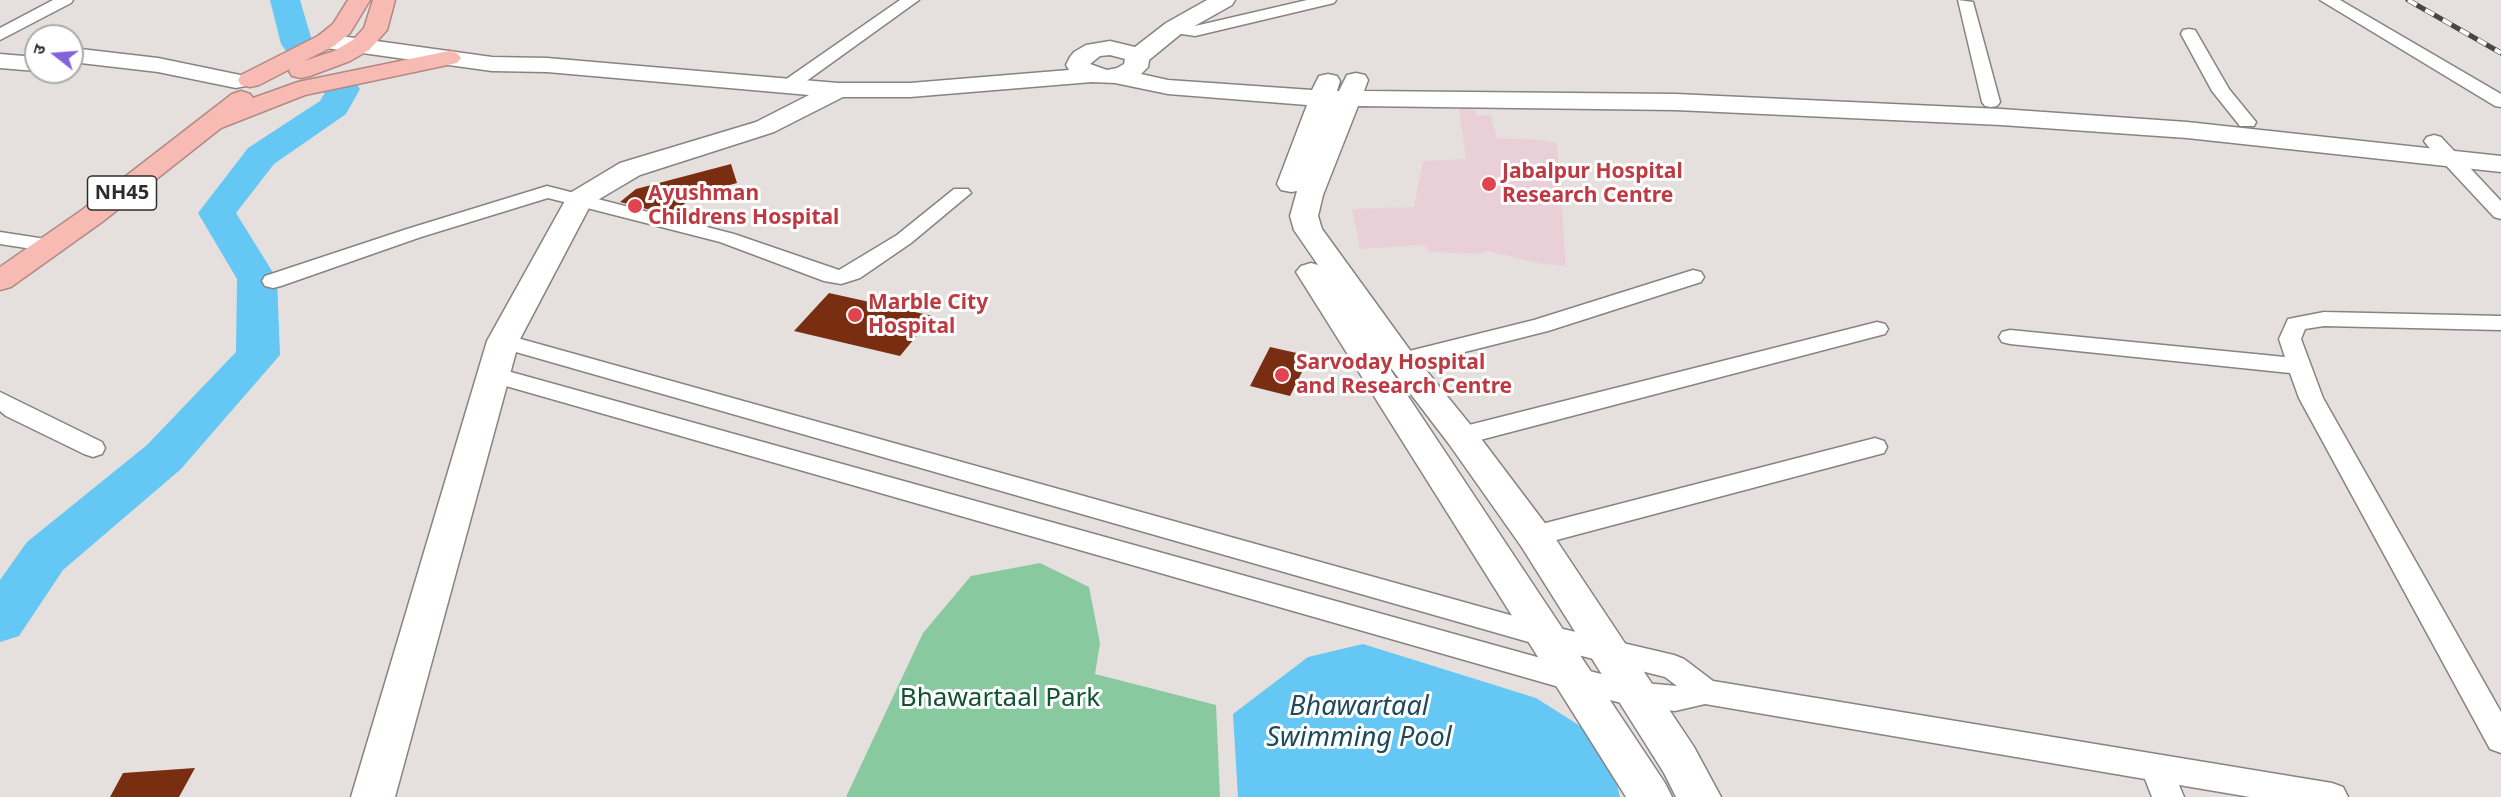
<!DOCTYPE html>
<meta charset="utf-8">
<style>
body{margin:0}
#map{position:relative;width:2501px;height:797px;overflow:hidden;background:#e5e0dd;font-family:"Noto Sans","Noto Sans Devanagari",sans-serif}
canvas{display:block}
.north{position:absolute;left:24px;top:24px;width:60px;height:60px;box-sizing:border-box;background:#fff;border:2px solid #acabab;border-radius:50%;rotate:287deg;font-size:16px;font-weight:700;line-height:24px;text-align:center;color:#2f2d2c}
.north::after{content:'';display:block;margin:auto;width:21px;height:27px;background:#8362dd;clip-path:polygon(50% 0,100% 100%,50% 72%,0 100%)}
</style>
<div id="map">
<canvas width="2501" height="797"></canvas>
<div class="north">उ</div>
</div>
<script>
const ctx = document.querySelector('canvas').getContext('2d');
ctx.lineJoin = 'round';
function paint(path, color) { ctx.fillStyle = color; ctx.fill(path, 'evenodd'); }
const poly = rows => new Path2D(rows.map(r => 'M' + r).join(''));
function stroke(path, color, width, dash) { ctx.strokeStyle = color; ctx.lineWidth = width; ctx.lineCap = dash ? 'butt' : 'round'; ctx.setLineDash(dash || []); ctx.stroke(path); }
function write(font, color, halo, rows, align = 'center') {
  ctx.font = font + ' "Noto Sans",sans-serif'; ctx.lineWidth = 6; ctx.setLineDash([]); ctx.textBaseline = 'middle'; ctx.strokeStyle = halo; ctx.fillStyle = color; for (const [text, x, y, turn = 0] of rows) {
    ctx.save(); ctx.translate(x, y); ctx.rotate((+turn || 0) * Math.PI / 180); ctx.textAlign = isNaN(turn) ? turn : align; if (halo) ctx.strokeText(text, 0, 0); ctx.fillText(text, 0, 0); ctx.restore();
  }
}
paint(poly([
 [1474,107,1477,116,1491,115,1497,138,1543,140,1557,143,1566,266,1537,263,1487,251,1480,254,1429,252,1423,245,1360,249,1352,209,1414,207,1423,161,1466,159,1459,108]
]), '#e9d0d8');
paint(poly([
 [1040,563,1089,587,1100,643,1095,674,1216,705,1220,797,846,797,923,633,971,576]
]), '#88c9a0');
paint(poly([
 [1363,644,1536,698,1607,743,1620,797,1238,797,1233,714,1308,657]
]), '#64c7f4');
paint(poly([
 [270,0,300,0,313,44,308,51,297,54,286,51,281,44,270,0],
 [343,79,355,82,360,89,346,114,274,164,236,213,277,279,280,355,181,469,63,570,19,636,0,642,0,580,27,542,147,445,236,352,237,279,198,213,248,148,320,101,331,82,343,79]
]), '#64c7f4');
paint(poly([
 [731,164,737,183,697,194,670,215,620,202,636,189],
 [829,293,933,316,900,356,794,331],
 [1270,347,1310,356,1290,396,1250,386],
 [195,768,179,797,110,797,123,773]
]), '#792e11');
const street = poly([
 [53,0,73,0,71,3,0,40,0,28,53,0],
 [900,0,919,0,794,90,782,90,779,86,782,82,900,0],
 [1307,0,1336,0,1334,3,1195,36,1168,32,1166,28,1174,23,1195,26,1307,0],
 [1958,0,1973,2,2000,102,1997,106,1991,107,1985,106,1982,102,1958,0],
 [2320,0,2340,0,2501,94,2501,107,2495,106,2320,0],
 [2189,29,2195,30,2229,89,2256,122,2254,126,2240,126,2212,91,2181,34,2183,30,2189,29],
 [2434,135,2441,137,2501,201,2501,219,2494,217,2427,145,2424,141,2427,137,2434,135],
 [547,186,734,234,839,270,897,235,954,189,968,189,971,193,911,243,860,278,841,284,824,281,720,242,548,198,421,237,281,286,273,288,265,286,262,281,265,276,407,229,547,186],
 [0,232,52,240,59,242,63,246,59,250,52,252,0,244,0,232],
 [1693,270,1701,272,1704,277,1701,282,1548,331,1401,368,1393,365,1389,360,1393,355,1534,320,1693,270],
 [2324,312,2501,316,2501,330,2324,326,2305,329,2301,339,2323,398,2501,712,2501,753,2490,749,2299,398,2290,373,2010,344,2002,342,1999,337,2002,332,2010,330,2285,357,2279,339,2288,319,2324,312],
 [1877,322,1885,324,1888,329,1885,334,1461,445,1452,442,1449,436,1452,430,1461,427,1877,322],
 [503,334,1546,625,1674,655,1684,659,1713,681,2332,783,2343,787,2348,797,2250,797,2179,785,2184,797,2152,797,2145,779,1705,704,1675,711,1634,706,1573,691,485,380,481,375,485,370,493,367,1573,667,1634,682,1677,686,1665,677,1546,647,495,346,492,341,495,336,503,334],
 [0,392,102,442,105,448,102,454,93,457,84,454,6,416,0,411,0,392],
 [1875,438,1884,441,1887,447,1884,453,1534,546,1525,543,1521,536,1525,529,1534,526,1875,438]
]);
const secondary = poly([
 [1207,0,1235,0,1232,5,1182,33,1149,60,1148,67,1141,74,1168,80,1312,90,1319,76,1328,74,1337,76,1340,81,1337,91,1339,91,1347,75,1356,73,1365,75,1368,80,1364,91,1676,94,2001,109,2187,122,2501,156,2501,172,2187,138,2001,125,1676,110,1358,106,1323,195,1318,216,1322,229,1412,353,1473,428,1547,526,1694,747,1721,797,1676,797,1664,773,1521,546,1449,444,1378,351,1665,783,1672,797,1626,797,1296,272,1301,266,1311,263,1318,265,1294,230,1290,216,1297,191,1291,192,1281,190,1277,184,1307,105,1168,94,1115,83,1092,82,910,97,843,97,774,132,640,175,591,204,519,341,395,797,351,797,487,341,566,199,570,193,620,163,756,122,809,95,547,72,492,71,326,48,318,46,314,41,318,36,326,34,492,57,547,58,838,83,910,83,1069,70,1066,65,1070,57,1074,52,1086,45,1110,41,1135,47,1166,23,1207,0],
 [1110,55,1125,59,1124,64,1117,68,1107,70,1090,64,1100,56,1110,55],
 [72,48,158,58,245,76,248,81,245,86,236,88,158,72,72,62,72,48],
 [0,54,36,57,36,71,0,68,0,54]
]);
const highway = poly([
 [348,0,370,0,350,33,334,46,304,61,334,51,353,40,364,28,373,0,395,0,387,30,369,50,350,61,310,76,301,78,292,76,289,71,290,69,259,85,250,87,241,85,238,80,241,75,318,36,333,24,348,0],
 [449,51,457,53,461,58,457,63,305,95,221,128,102,222,11,287,0,290,0,267,82,210,232,94,241,91,250,94,253,98,298,82,449,51]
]);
stroke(street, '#888380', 3);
stroke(secondary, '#888380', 3);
stroke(highway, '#b18984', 3);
paint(street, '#fff');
paint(secondary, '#fff');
paint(highway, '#f7bbb3');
const rail = poly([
 [2408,0,2501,53]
]);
stroke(rail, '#494745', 5);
stroke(rail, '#fff', 4, [10]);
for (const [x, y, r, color] of [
 [1489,184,8,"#e0444e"],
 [635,206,8,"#e0444e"],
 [855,315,8,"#e0444e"],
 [1282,375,8,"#e0444e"]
]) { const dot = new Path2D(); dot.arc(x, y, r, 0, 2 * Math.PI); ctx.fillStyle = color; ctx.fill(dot); stroke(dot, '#fff', 2); }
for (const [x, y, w] of [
 [122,193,69]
]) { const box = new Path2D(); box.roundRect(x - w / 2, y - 17, w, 34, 4.5); ctx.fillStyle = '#fff'; ctx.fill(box); stroke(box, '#2f2d2c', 1.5); }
write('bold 20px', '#2f2d2c', null, [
 ["NH45",122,193]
]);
write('bold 21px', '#be3a42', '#fff', [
 ["Jabalpur Hospital",1502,172],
 ["Research Centre",1502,196],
 ["Ayushman",648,194],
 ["Childrens Hospital",648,218],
 ["Marble City",868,303],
 ["Hospital",868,327],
 ["Sarvoday Hospital",1296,363],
 ["and Research Centre",1296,387]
], 'left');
write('26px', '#115231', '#fff', [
 ["Bhawartaal Park",1000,699]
]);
write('italic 27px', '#1e485b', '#fff', [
 ["Bhawartaal",1359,707],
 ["Swimming Pool",1359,738]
]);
</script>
